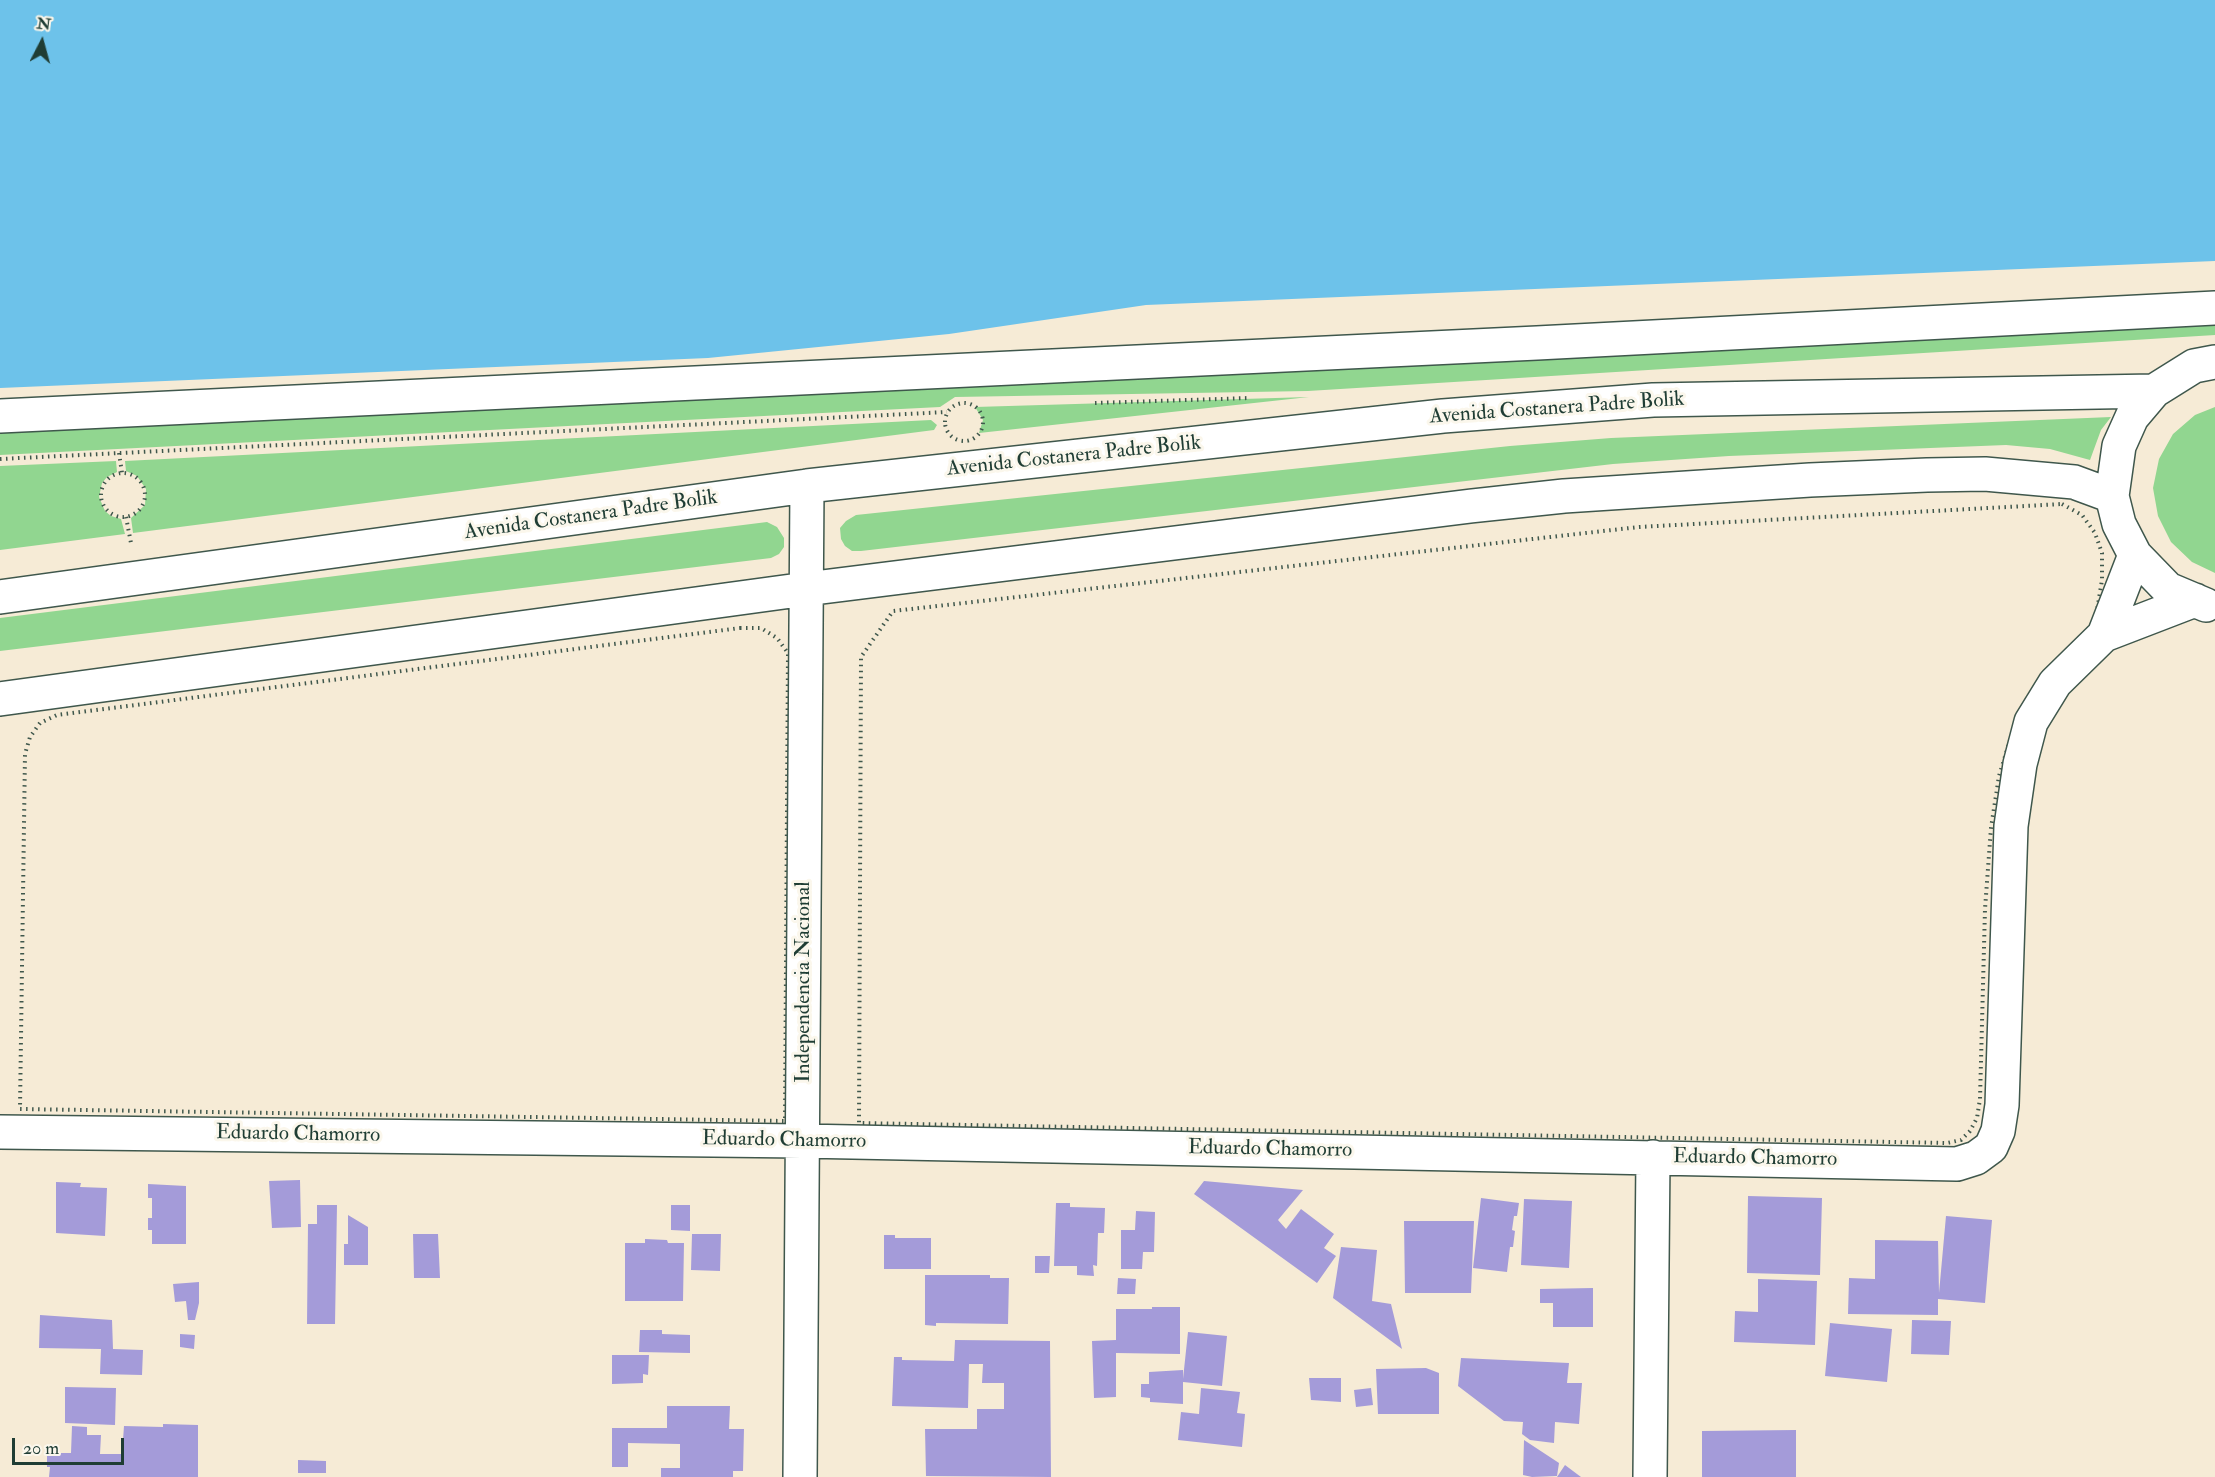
<!DOCTYPE html>
<style>
body{margin:0}
#map{position:relative;width:2215px;height:1477px;overflow:hidden;background:#f6ebd6;font-family:"IM FELL Double Pica",serif}
canvas{display:block}
.north{position:absolute;left:12px;top:12px;width:60px;height:60px;-webkit-text-stroke:4px #fbf7ec;paint-order:stroke;rotate:6deg;font-size:16px;font-weight:700;line-height:24px;text-align:center;color:#1f3d34}
.north::after{content:'';display:block;margin:auto;width:21px;height:27px;background:#1f3d34;clip-path:polygon(50% 0,100% 100%,50% 72%,0 100%)}
.scale{position:absolute;left:12px;top:1438px;width:112px;height:27px;box-sizing:border-box;border:3px solid #1f3d34;border-top:0;padding-left:8px;font-size:18px;line-height:21px;white-space:nowrap;color:#1f3d34;-webkit-text-stroke:4px #fbf7ec;paint-order:stroke}
</style>
<div id="map">
<canvas width="2215" height="1477"></canvas>
<div class="north">N</div>
<div class="scale">20 m</div>
</div>
<script>
const ctx = document.querySelector('canvas').getContext('2d');
ctx.lineJoin = 'round';
function paint(path, color) { ctx.fillStyle = color; ctx.fill(path, 'evenodd'); }
const poly = rows => new Path2D(rows.map(r => 'M' + r).join(''));
function stroke(path, color, width, dash) { ctx.strokeStyle = color; ctx.lineWidth = width; ctx.lineCap = dash ? 'butt' : 'round'; ctx.setLineDash(dash || []); ctx.stroke(path); }
function write(font, color, halo, rows, align = 'center') {
  ctx.font = font + ' "IM FELL Double Pica",serif'; ctx.lineWidth = 6; ctx.setLineDash([]); ctx.textBaseline = 'middle'; ctx.strokeStyle = halo; ctx.fillStyle = color; for (const [text, x, y, turn = 0] of rows) {
    ctx.save(); ctx.translate(x, y); ctx.rotate((+turn || 0) * Math.PI / 180); ctx.textAlign = isNaN(turn) ? turn : align; if (halo) ctx.strokeText(text, 0, 0); ctx.fillText(text, 0, 0); ctx.restore();
  }
}
paint(poly([
 [2215,313,2215,335,1308,391,955,397,940,407,0,455,0,422],
 [1309,397,979,433,983,420,975,407],
 [2215,407,2215,573,2192,562,2171,542,2158,516,2153,488,2159,459,2173,434,2195,415],
 [2111,417,2101,430,2090,460,2050,449,2006,445,1729,456,1613,464,861,551,852,551,845,546,841,539,840,528,846,521,856,515,1510,446,1611,438],
 [931,420,937,425,934,430,133,533,131,518,145,505,146,489,137,476,126,471,125,461],
 [116,461,117,472,107,477,102,483,99,497,105,511,111,516,121,519,125,534,0,550,0,466],
 [767,522,777,527,784,538,784,547,779,554,771,558,0,651,0,618]
]), '#91d690');
paint(poly([
 [0,0,2215,0,2215,261,1146,305,949,334,708,358,0,388]
]), '#6dc2ea');
paint(poly([
 [300,1180,301,1227,272,1228,269,1181],
 [1204,1181,1303,1190,1278,1220,1286,1229,1301,1209,1334,1234,1324,1248,1336,1256,1317,1283,1194,1194],
 [56,1182,81,1183,80,1187,107,1188,105,1236,56,1233],
 [148,1184,186,1186,186,1244,152,1244,152,1230,148,1230,148,1218,152,1218,152,1198,148,1198],
 [1748,1196,1822,1198,1820,1275,1747,1273],
 [1481,1198,1519,1203,1517,1216,1514,1216,1512,1230,1515,1231,1513,1247,1510,1247,1507,1272,1473,1268],
 [1524,1199,1572,1201,1569,1268,1521,1265],
 [1056,1203,1070,1203,1070,1207,1105,1208,1104,1233,1098,1233,1097,1266,1093,1265,1094,1276,1077,1275,1077,1266,1054,1266],
 [317,1205,337,1205,335,1324,307,1324,308,1224,317,1224],
 [671,1205,690,1205,690,1231,671,1230],
 [1136,1211,1155,1212,1154,1252,1143,1252,1142,1269,1121,1269,1121,1230,1135,1230],
 [348,1215,368,1227,368,1265,344,1265,344,1244,348,1244],
 [1946,1216,1992,1220,1985,1303,1938,1299,1938,1315,1848,1314,1849,1278,1875,1279,1875,1240,1938,1241,1939,1293],
 [1404,1221,1474,1221,1471,1293,1405,1293],
 [413,1234,438,1234,440,1278,414,1278],
 [692,1234,721,1234,720,1271,691,1270],
 [884,1235,895,1235,895,1238,931,1238,931,1269,884,1269],
 [645,1239,667,1240,668,1243,684,1243,683,1301,625,1301,625,1243,645,1243],
 [1341,1247,1377,1250,1372,1301,1391,1304,1402,1349,1333,1298],
 [1035,1256,1050,1256,1049,1273,1035,1273],
 [925,1275,990,1275,990,1278,1009,1278,1008,1324,936,1323,936,1326,925,1325],
 [1118,1278,1136,1279,1135,1294,1117,1294],
 [1758,1279,1817,1281,1815,1345,1734,1342,1735,1311,1758,1312],
 [199,1282,199,1303,195,1320,188,1320,186,1301,175,1302,173,1284],
 [1593,1288,1593,1327,1553,1327,1553,1303,1540,1303,1540,1289],
 [1152,1307,1180,1307,1180,1354,1116,1353,1116,1397,1094,1398,1092,1341,1116,1340,1116,1309,1152,1309],
 [40,1315,112,1320,113,1349,143,1350,142,1375,100,1374,101,1349,39,1348],
 [1912,1320,1951,1321,1949,1355,1911,1354],
 [1830,1323,1892,1329,1887,1382,1825,1376],
 [640,1330,662,1330,662,1334,690,1335,690,1353,639,1352],
 [1188,1332,1227,1336,1222,1386,1183,1382,1183,1404,1150,1402,1150,1398,1141,1397,1141,1384,1149,1384,1149,1372,1183,1370,1183,1379],
 [180,1334,195,1335,194,1349,180,1347],
 [955,1340,1050,1341,1051,1477,926,1476,925,1429,977,1429,977,1409,1004,1409,1004,1383,982,1383,983,1364,969,1364,968,1408,892,1406,894,1357,902,1357,902,1360,954,1361],
 [612,1355,649,1355,648,1375,643,1374,643,1383,612,1384],
 [1461,1358,1569,1363,1567,1383,1582,1383,1579,1424,1555,1422,1554,1443,1530,1440,1522,1434,1523,1422,1504,1421,1458,1386],
 [1426,1368,1439,1373,1439,1414,1378,1414,1376,1369],
 [1309,1378,1341,1378,1341,1402,1311,1400],
 [65,1387,116,1388,115,1425,65,1423],
 [1201,1388,1240,1392,1237,1413,1245,1414,1242,1447,1178,1440,1181,1412,1199,1414],
 [1371,1388,1373,1405,1356,1407,1354,1390],
 [667,1406,730,1406,729,1429,744,1429,743,1471,733,1471,733,1477,661,1477,661,1468,680,1468,680,1444,628,1443,628,1467,612,1467,612,1428,667,1428],
 [163,1424,198,1425,198,1477,49,1477,50,1467,47,1467,47,1453,71,1453,72,1426,87,1427,87,1435,101,1435,100,1454,122,1454,124,1426,163,1427],
 [1796,1430,1796,1477,1702,1477,1702,1431],
 [1524,1440,1559,1463,1557,1476,1532,1477,1523,1475],
 [298,1460,326,1461,326,1473,298,1473],
 [1565,1465,1581,1477,1557,1477]
]), '#a49bd9');
const minor = poly([
 [0,416,1537,343,2215,308],
 [0,597,807,486,1443,416,1653,400,2154,391],
 [2206,605,2168,589,2135,555,2119,524,2112,496,2119,446,2132,417,2154,391,2194,366,2215,362],
 [2104,635,2135,555],
 [0,699,806,589,1471,506,1564,496,1810,480,1927,475,1985,474,2074,482,2112,496],
 [0,1132,802,1141,1957,1164,1976,1158,1991,1147,1998,1131,2002,1105,2011,826,2020,764,2031,722,2055,683,2104,635,2195,600],
 [800,1477,807,486],
 [1650,1477,1653,1157]
]);
stroke(minor, '#3f574c', 36);
stroke(poly([
 '945 422a19 19 0 1 1 38 0a19 19 0 1 1-38 0Z',
 [1095,403,1250,398],
 [119,453,122,473],
 [0,459,947,412],
 '101 495a22 22 0 1 1 44 0a22 22 0 1 1-44 0Z',
 [2062,504,2082,515,2095,533,2102,553,2102,580,2096,617,2085,635,2055,663,2030,697,2011,737,1999,776,1991,828,1985,909,1980,1099,1977,1118,1970,1131,1961,1140,1947,1143,859,1123,861,657,893,611,1639,527,2062,504],
 [126,517,131,543],
 [740,628,761,628,777,638,788,653,785,1121,20,1109,25,754,30,737,40,723,57,715,740,628]
]), '#3f574c', 4, [1.5, 4.5]);
stroke(minor, '#fff', 33);
write('21px', '#1f3d34', '#fbf7ec', [
 ["Avenida Costanera Padre Bolik",1557,409,-4],
 ["Avenida Costanera Padre Bolik",1074,457,-6],
 ["Avenida Costanera Padre Bolik",591,516,-8],
 ["Independencia Nacional",804,982,-90],
 ["Eduardo Chamorro",298,1135,1],
 ["Eduardo Chamorro",784,1141,1],
 ["Eduardo Chamorro",1270,1150,1],
 ["Eduardo Chamorro",1755,1159,1]
]);
</script>
